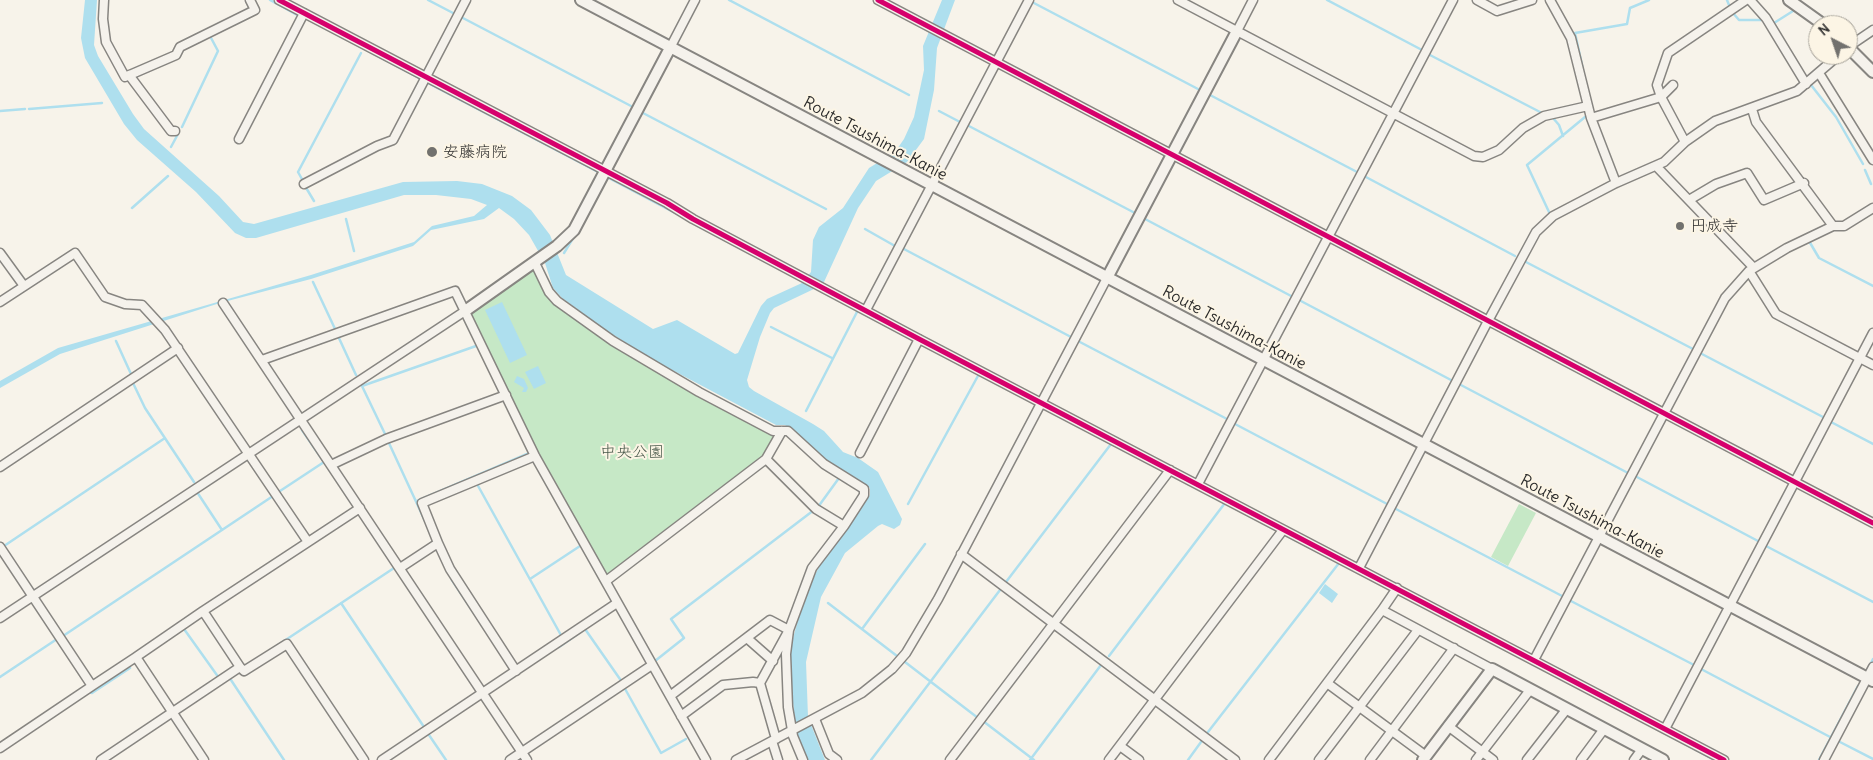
<!DOCTYPE html>
<meta charset="utf-8">
<style>
body{margin:0}
#map{position:relative;width:1873px;height:760px;overflow:hidden;background:#f7f3ea;font-family:Delius,sans-serif}
canvas{display:block}
.north{position:absolute;left:1808px;top:15px;width:50px;height:50px;box-sizing:border-box;background:#fcf5e5;border:1px solid #a8a49b;border-radius:50%;rotate:319deg;font-size:14px;font-weight:700;line-height:20px;text-align:center;color:#2b2b2b}
.north::after{content:'';display:block;margin:auto;width:18px;height:22px;background:#72716e;clip-path:polygon(50% 0,100% 100%,50% 72%,0 100%)}
</style>
<div id="map">
<canvas width="1873" height="760"></canvas>
<div class="north">N</div>
</div>
<script>
const ctx = document.querySelector('canvas').getContext('2d');
ctx.lineJoin = 'round';
function paint(path, color) { ctx.fillStyle = color; ctx.fill(path, 'evenodd'); }
const poly = rows => new Path2D(rows.map(r => 'M' + r).join(''));
function stroke(path, color, width, dash) { ctx.strokeStyle = color; ctx.lineWidth = width; ctx.lineCap = dash ? 'butt' : 'round'; ctx.setLineDash(dash || []); ctx.stroke(path); }
function write(font, color, halo, rows, align = 'center') {
  ctx.font = font + ' Delius,"Klee One",sans-serif'; ctx.lineWidth = 4; ctx.setLineDash([]); ctx.textBaseline = 'middle'; ctx.strokeStyle = halo; ctx.fillStyle = color; for (const [text, x, y, turn = 0] of rows) {
    ctx.save(); ctx.translate(x, y); ctx.rotate((+turn || 0) * Math.PI / 180); ctx.textAlign = isNaN(turn) ? turn : align; if (halo) ctx.strokeText(text, 0, 0); ctx.fillText(text, 0, 0); ctx.restore();
  }
}
paint(poly([
 [533,270,556,303,774,434,775,437,764,457,609,576,605,574,532,442,471,317,472,311],
 [1519,504,1536,513,1508,566,1491,557]
]), '#c6e8c6');
paint(poly([
 [85,0,97,0,94,45,98,56,133,114,144,129,219,196,243,222,254,224,403,182,457,181,482,184,512,196,531,210,550,235,566,275,653,329,677,320,735,354,738,353,761,306,767,299,802,283,811,272,813,240,819,227,843,208,869,168,895,152,904,139,914,117,924,70,923,46,942,0,955,0,937,48,934,90,924,139,907,162,876,181,858,208,824,282,816,288,774,308,770,313,760,337,747,380,749,387,754,391,813,424,824,431,843,452,858,458,878,472,902,519,900,525,894,529,882,524,878,526,845,553,821,597,806,662,808,717,825,760,808,760,796,734,789,660,792,642,805,594,813,578,824,558,870,495,870,488,823,459,785,425,776,425,657,362,607,331,562,298,553,288,545,263,529,235,514,219,499,208,484,219,431,230,413,246,311,279,220,303,60,354,0,388,0,381,58,348,311,275,414,242,432,226,474,216,487,205,471,199,436,195,404,195,256,238,246,238,235,233,196,192,137,140,124,124,85,58,81,38],
 [502,302,527,355,510,363,485,310],
 [538,366,546,383,534,389,525,372],
 [517,376,524,379,528,388,526,392,522,392,524,388,514,382],
 [1325,584,1338,594,1332,603,1319,593]
]), '#aedfee');
stroke(poly([
 [270,0,299,16],
 [428,0,453,13],
 [729,0,909,95],
 [1327,0,1422,50],
 [1727,0,1729,5],
 [1032,2,1198,89],
 [1733,13,1739,20,1764,20],
 [461,17,631,106],
 [306,18,421,79],
 [1771,22,1774,23,1793,11],
 [224,29,247,18],
 [1428,54,1540,112],
 [1583,70,1575,33,1627,24,1630,8,1649,0],
 [1584,75,1592,109],
 [426,82,600,173],
 [1811,85,1836,117,1863,164],
 [1210,95,1357,172],
 [29,109,102,103],
 [0,111,25,109],
 [939,111,960,122],
 [643,113,826,209],
 [1553,118,1559,125,1563,136],
 [967,125,1133,212],
 [182,127,218,51,210,36,212,35],
 [171,147,178,134],
 [1865,170,1871,184],
 [605,176,677,214],
 [1364,176,1515,256],
 [303,181,298,172,361,53],
 [305,186,314,201],
 [600,191,606,180],
 [132,208,168,176],
 [1549,212,1527,165,1585,117],
 [346,219,354,251],
 [1145,219,1293,297],
 [865,229,895,246],
 [1809,241,1819,258,1873,286],
 [902,248,1071,337],
 [564,253,575,235],
 [1524,261,1693,349],
 [313,282,336,331],
 [1299,300,1451,380],
 [771,327,832,358],
 [338,336,356,375],
 [116,341,131,374],
 [1078,341,1227,419],
 [1700,353,1823,417],
 [133,383,145,408,194,482],
 [361,384,386,436],
 [1459,384,1628,473],
 [362,386,476,346],
 [806,411,858,310],
 [1831,422,1873,444],
 [1235,424,1389,505],
 [1100,438,1122,449],
 [388,441,425,521],
 [1635,476,1758,541],
 [477,484,562,637],
 [197,492,222,530],
 [277,493,324,462,302,430],
 [417,501,527,454],
 [908,504,979,374],
 [818,507,839,478],
 [1394,508,1564,597],
 [1291,538,1357,572],
 [4,546,165,438],
 [1766,546,1873,602],
 [530,579,580,546],
 [452,580,482,625],
 [1006,582,1111,444],
 [1569,600,1694,665],
 [341,603,424,727],
 [828,603,897,656],
 [184,629,219,678],
 [862,629,925,544],
 [63,636,273,496],
 [559,647,585,629,622,682],
 [266,653,394,568],
 [1109,656,1225,503],
 [655,661,684,638,671,619,814,510],
 [905,662,978,718],
 [1869,667,1873,659],
 [1701,669,1832,738],
 [0,677,57,639],
 [229,677,284,760],
 [624,687,661,753,686,739],
 [88,692,92,693,130,668],
 [1623,711,1715,760],
 [983,721,1034,760],
 [1208,732,1339,563],
 [429,735,446,760],
 [1838,741,1873,759],
 [871,760,1000,590],
 [1030,760,1101,665],
 [1188,760,1201,742],
 [1819,760,1858,686]
]), '#aedfee', 2.5);
const street = poly([
 [104,0,103,19,106,42,125,77,176,55,180,47,255,10,250,0],
 [279,0,667,203,693,219,919,339,1724,760],
 [878,0,1873,523],
 [1178,0,1474,156,1483,157,1499,150,1523,128,1544,116,1588,106],
 [1477,0,1497,11,1532,0],
 [1550,0,1571,38,1591,118,1661,97,1673,85],
 [1750,0,1766,18,1806,84],
 [1237,31,1253,0],
 [1848,47,1873,30],
 [670,48,695,0],
 [1819,73,1873,160],
 [129,75,171,131,175,131],
 [1752,109,1756,122,1833,226],
 [1591,118,1616,183],
 [239,139,304,13],
 [1685,142,1661,97,1657,85,1668,53,1746,0],
 [1656,166,1753,267],
 [304,184,377,146,393,140,466,0],
 [1689,200,1716,184,1747,173,1764,200,1804,183],
 [1873,208,1844,226,1833,226,1787,248,1749,271,1776,314,1873,365],
 [0,253,24,286],
 [535,263,549,292,557,301,613,341,699,392,773,431,788,431,824,464,864,489,864,495,844,526],
 [0,302,75,253,105,297,125,304,142,305,165,330,308,542],
 [223,303,527,760],
 [866,310,1029,0],
 [262,360,455,291,535,456,706,760],
 [860,453,919,339],
 [766,459,816,509,844,526,812,568,789,630,786,654,788,707,793,736,803,760],
 [331,465,386,439,506,395],
 [0,467,178,348],
 [1198,484,1453,0],
 [438,543,450,569,516,671],
 [0,547,92,686,136,657,204,760],
 [961,554,1235,760],
 [400,568,438,543,422,503,535,456],
 [1359,568,1488,321,1536,232,1553,216,1616,183,1664,162,1685,142,1715,121,1797,91,1839,55],
 [606,581,766,459,782,431],
 [1382,610,1397,588],
 [203,611,360,508],
 [0,618,465,311],
 [748,639,773,661],
 [1534,660,1725,298,1749,271],
 [240,667,244,671,287,644,364,760],
 [760,683,776,739],
 [1327,683,1426,756],
 [670,696,770,620,789,630,760,683,753,682,723,685,681,716],
 [815,719,829,754,837,760],
 [1448,726,1493,760],
 [1665,729,1873,333],
 [772,741,778,760],
 [1120,746,1139,760],
 [0,748,92,686],
 [101,760,240,667,203,611,136,657],
 [382,760,617,603],
 [510,760,652,665],
 [736,760,862,693,892,669,906,653,938,599,1107,278],
 [950,760,1170,470],
 [1109,760,1283,530],
 [1269,760,1382,610,1492,669],
 [1319,760,1418,630],
 [1370,760,1454,648],
 [1476,760,1530,690],
 [1527,760,1566,710],
 [1581,760,1604,729],
 [1634,760,1642,749],
 [1824,760,1873,667]
]);
const secondary = poly([
 [581,0,1873,681],
 [1789,0,1824,25],
 [1848,47,1873,72],
 [1107,278,1237,31],
 [465,311,557,246,574,230,670,48],
 [1423,760,1492,669,1663,760]
]);
stroke(street, '#878581', 11);
stroke(secondary, '#878581', 14);
stroke(street, '#f5f2ec', 8);
stroke(secondary, '#f5f2ec', 10);
stroke(poly([
 [279,0,667,203,693,219,919,339,1724,760],
 [878,0,1873,523]
]), '#d6006c', 5);
for (const [x, y, r, color] of [
 [432,152,6,"#72716e"],
 [1680,226,5,"#72716e"]
]) { const dot = new Path2D(); dot.arc(x, y, r, 0, 2 * Math.PI); ctx.fillStyle = color; ctx.fill(dot); stroke(dot, '#fcf5e5', 2); }
write('16px', '#2b2b2b', '#fcf5e5', [
 ["Route Tsushima-Kanie",875,139,28],
 ["Route Tsushima-Kanie",1234,328,28],
 ["Route Tsushima-Kanie",1592,517,28]
]);
write('16px', '#2b2b2b', '#fcf5e5', [
 ["安藤病院",443,152],
 ["円成寺",1690,226]
], 'left');
write('16px', '#48584a', '#fcf5e5', [
 ["中央公園",632,452]
]);
</script>
